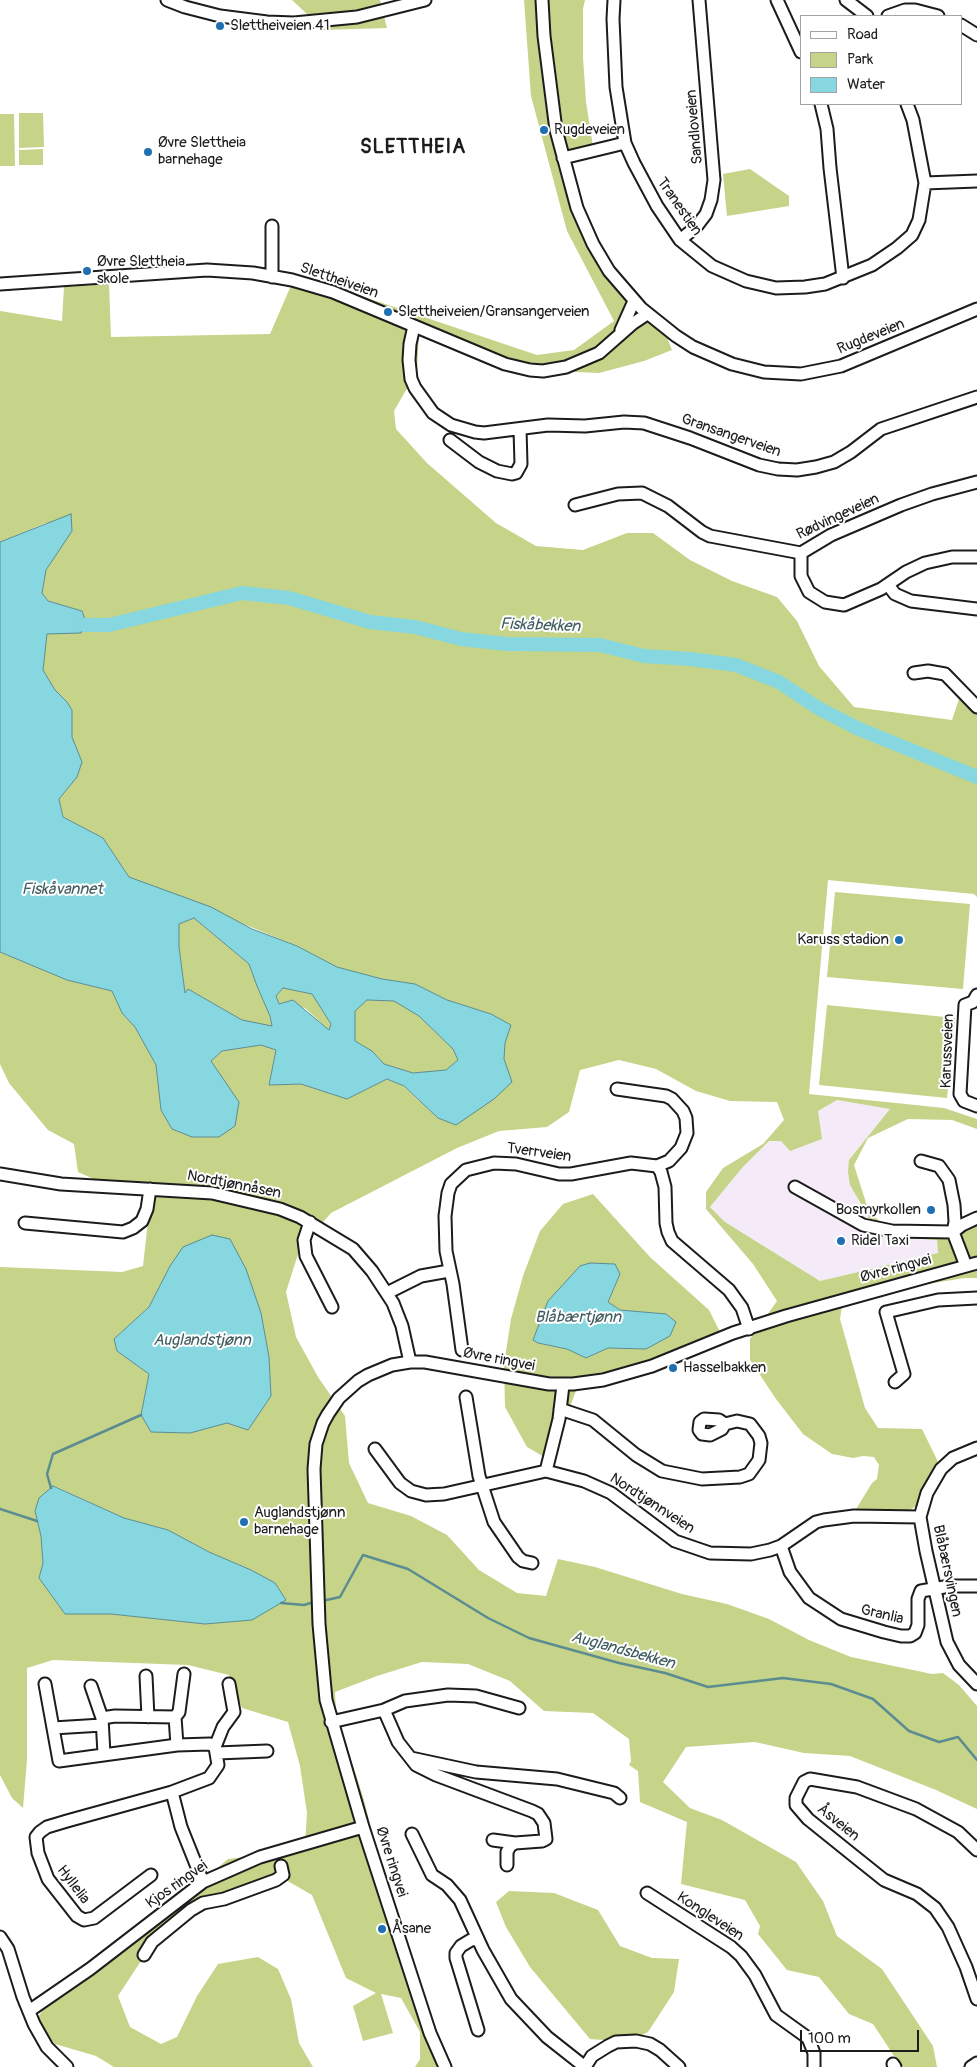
<!DOCTYPE html>
<meta charset="utf-8">
<style>
body{margin:0}
#map{position:relative;width:977px;height:2067px;overflow:hidden;background:#fff;font-family:Pangolin,sans-serif}
canvas{display:block}
.legend{position:absolute;left:800px;top:15px;width:162px;height:90px;box-sizing:border-box;background:#fff;border:1px solid #a4a4a4;margin:0;padding:6px 9px;list-style:none;font-size:15px;color:#1c1c1c}
.legend li{display:flex;align-items:center;gap:10px;height:25px}
.legend b{width:25px;border:1px solid #a4a4a4}
.scale{position:absolute;left:800px;top:2030px;width:119px;height:22px;box-sizing:border-box;border:2px solid #1c1c1c;border-top:0;padding-left:6px;font-size:15px;line-height:18px;white-space:nowrap;color:#1c1c1c;-webkit-text-stroke:4px #fff;paint-order:stroke}
</style>
<div id="map">
<canvas width="977" height="2067"></canvas>
<ul class="legend">
<li><b style="height:6px;background:#fff"></b>Road</li>
<li><b style="height:14px;background:#c5d488"></b>Park</li>
<li><b style="height:14px;background:#86d7df"></b>Water</li>
</ul>
<div class="scale">100 m</div>
</div>
<script>
const ctx = document.querySelector('canvas').getContext('2d');
ctx.lineJoin = 'round';
function paint(path, color) { ctx.fillStyle = color; ctx.fill(path, 'evenodd'); }
const poly = rows => new Path2D(rows.map(r => 'M' + r).join(''));
function stroke(path, color, width, dash) { ctx.strokeStyle = color; ctx.lineWidth = width; ctx.lineCap = dash ? 'butt' : 'round'; ctx.setLineDash(dash || []); ctx.stroke(path); }
function write(font, color, halo, rows, align = 'center') {
  ctx.font = font + ' Pangolin,sans-serif'; ctx.lineWidth = 4; ctx.setLineDash([]); ctx.textBaseline = 'middle'; ctx.strokeStyle = halo; ctx.fillStyle = color; for (const [text, x, y, turn = 0] of rows) {
    ctx.save(); ctx.translate(x, y); ctx.rotate((+turn || 0) * Math.PI / 180); ctx.textAlign = isNaN(turn) ? turn : align; if (halo) ctx.strokeText(text, 0, 0); ctx.fillText(text, 0, 0); ctx.restore();
  }
}
paint(poly([
 [837,1100,891,1109,849,1160,858,1200,872,1223,887,1237,937,1240,938,1253,820,1281,725,1222,710,1207,742,1168,769,1141,781,1141,818,1111]
]), '#f5ebf8');
paint(poly([
 [292,0,380,0,387,28,324,30],
 [524,0,585,0,583,9,583,57,586,102,593,147,571,152,569,177,600,262,664,330,672,350,644,361,599,373,553,371,507,362,419,331,417,371,394,411,396,429,427,463,496,523,536,546,583,550,627,533,653,533,690,560,732,581,777,597,797,621,819,666,854,707,952,720,961,693,977,704,977,897,974,894,828,880,809,1094,944,1108,977,1119,977,1129,952,1120,908,1119,868,1138,854,1165,868,1209,888,1231,938,1229,977,1216,977,1278,965,1278,920,1285,843,1299,840,1319,865,1408,878,1428,922,1429,941,1468,923,1502,896,1518,850,1519,872,1483,877,1479,879,1465,874,1457,863,1456,853,1458,832,1454,803,1434,776,1399,750,1360,750,1339,777,1301,753,1264,706,1209,706,1192,723,1168,763,1144,784,1120,777,1102,730,1101,696,1091,656,1069,619,1060,580,1070,569,1112,547,1127,499,1131,457,1148,331,1213,300,1248,286,1292,296,1337,318,1377,345,1416,349,1463,368,1503,411,1516,447,1535,479,1570,517,1593,546,1596,558,1559,595,1567,682,1594,727,1604,769,1619,809,1640,851,1657,932,1674,943,1673,959,1685,977,1706,977,1809,936,1790,850,1756,804,1753,755,1742,686,1747,663,1782,690,1808,722,1820,796,1862,823,1901,837,1936,882,1969,933,2046,937,2067,904,2067,898,2062,873,2024,849,2014,819,1977,787,1970,758,1934,760,1926,745,1900,681,1884,687,1822,640,1802,638,1771,629,1765,631,1761,629,1739,593,1713,544,1711,510,1681,468,1664,422,1662,377,1676,335,1692,336,1712,364,1800,386,1890,444,2067,415,2067,420,2059,420,2032,401,1998,381,1994,393,2033,363,2041,353,2006,376,1993,346,1978,312,1895,286,1880,240,1893,197,1913,158,1935,118,1996,130,2027,161,2044,177,2037,197,1996,218,1964,258,1957,278,1969,291,1999,299,2043,313,2067,114,2067,96,2056,55,2044,35,2022,48,2002,158,1919,228,1859,275,1853,305,1846,307,1813,300,1766,288,1722,242,1708,229,1675,188,1665,53,1660,27,1668,27,1760,23,1808,12,1798,0,1775,0,1267,122,1272,143,1266,148,1221,145,1187,98,1181,78,1172,74,1144,48,1130,9,1083,0,1064,0,952,67,980,112,991,122,1013,135,1027,156,1065,161,1110,172,1129,218,1074,211,1061,222,1051,261,1045,276,1050,269,1085,301,1084,347,1099,387,1079,403,1086,438,1118,511,1082,504,1059,505,1043,511,1025,491,1014,447,1000,415,984,382,979,337,967,297,946,129,877,103,838,63,817,59,799,77,777,82,762,72,737,72,710,67,702,55,690,43,670,47,633,81,633,82,611,48,601,42,593,46,570,71,531,46,523,0,542,0,311,62,321,64,287,109,284,111,337,270,334,296,274,537,355,574,350,614,321,567,231,531,96],
 [837,1100,890,1109,849,1160,848,1172,850,1185,872,1223,887,1237,937,1240,938,1253,820,1281,725,1222,710,1207,742,1168,769,1141,781,1141,790,1151,822,1139,818,1111],
 [170,1266,261,1313,269,1357,271,1396,248,1430,227,1423,190,1433,141,1415,149,1374,117,1351,114,1339,149,1307],
 [54,1486,124,1518,168,1530,209,1552,251,1570,275,1583,285,1600,252,1620,205,1624,111,1614,65,1614,39,1578,43,1563,41,1536,35,1511],
 [19,113,43,113,44,147,19,148],
 [0,114,14,114,15,166,0,166],
 [43,149,43,165,19,165,19,150],
 [750,169,789,196,789,206,727,216,723,174],
 [835,892,970,904,963,989,827,977],
 [194,918,249,964,257,986,270,1016,272,1027,242,1020,188,989,185,993,179,947,179,923],
 [283,988,312,994,331,1024,329,1030,305,1008,279,1004,276,996],
 [366,1000,394,1001,419,1016,453,1049,458,1060,446,1070,413,1073,384,1064,372,1051,355,1041,355,1011],
 [827,1005,955,1018,947,1098,819,1085],
 [593,1194,650,1257,709,1310,722,1336,700,1354,657,1366,612,1375,576,1391,561,1430,546,1458,527,1447,505,1407,504,1364,511,1319,523,1276,540,1231,563,1204],
 [620,1274,608,1302,620,1310,666,1314,646,1349,608,1348,586,1358,567,1349,538,1343],
 [509,1891,554,1893,598,1910,620,1946,652,1958,679,1959,674,1992,648,2032,628,2042,590,2039,530,1967,506,1927,496,1902]
]), '#c5d488');
const water = poly([
 [71,514,72,531,46,570,42,593,48,601,82,611,86,622,81,633,47,634,43,670,55,690,67,702,72,710,72,737,82,762,77,777,59,799,63,817,103,838,129,877,211,907,252,929,297,946,337,967,382,979,415,984,447,1000,491,1014,511,1025,505,1043,504,1059,512,1082,494,1099,456,1125,438,1118,404,1086,387,1079,347,1099,301,1084,269,1085,276,1050,261,1045,222,1051,211,1061,239,1102,235,1126,219,1137,192,1137,172,1129,161,1110,156,1065,135,1027,122,1013,112,991,67,980,0,952,0,542,71,514],
 [194,918,249,964,257,986,270,1016,272,1026,242,1020,188,989,185,993,179,947,179,924,194,918],
 [283,988,312,994,331,1024,329,1030,293,1000,279,1004,276,996,283,988],
 [367,1000,394,1001,419,1016,453,1049,458,1060,446,1070,413,1073,384,1064,372,1051,355,1041,355,1011,367,1000],
 [212,1235,230,1239,246,1269,261,1313,269,1357,271,1396,248,1430,227,1423,190,1433,151,1432,141,1415,149,1374,117,1351,114,1339,149,1307,170,1266,183,1247,212,1235],
 [590,1263,615,1264,620,1274,608,1302,620,1310,666,1314,676,1322,670,1336,646,1349,608,1348,586,1358,567,1349,538,1343,533,1340,548,1301,580,1266,590,1263],
 [53,1486,124,1518,168,1530,209,1552,251,1570,275,1583,286,1600,252,1620,205,1624,111,1614,65,1614,39,1578,43,1563,41,1536,35,1511,39,1498,53,1486]
]);
paint(water, '#86d7df');
stroke(water, '#5c8c91', 1);
stroke(poly([
 [51,1488,47,1474,53,1454,141,1415],
 [0,1509,37,1521],
 [322,1601,340,1597,363,1555,408,1569,488,1618,529,1638,619,1663,665,1673,708,1687,783,1678,831,1684,873,1699,909,1731,939,1742,958,1737,977,1760],
 [281,1603,304,1605,314,1602]
]), '#5c8c91', 2.5);
stroke(poly([
 [85,625,109,625,242,593,289,598,370,622,415,627,461,639,507,644,600,645,644,656,690,659,736,665,779,682,818,708,859,729,977,777]
]), '#86d7df', 14);
const minor = poly([
 [167,0,185,7,220,16,267,22,294,23,357,17,425,0],
 [542,0,544,36,556,130,577,208,593,244,609,271,641,308,676,336,693,347,732,364,764,372,801,374,841,366,977,309],
 [614,0,613,19,616,87,625,143,634,163,657,206,680,240,712,266,746,281,776,288,805,287,825,284,872,265,897,248,912,235,919,220,925,183,913,120,907,104],
 [777,0,801,52],
 [846,0,867,16],
 [888,16,905,10,915,10,938,16],
 [961,25,977,35],
 [821,104,827,129,830,168,843,278],
 [563,158,625,143],
 [925,183,977,181],
 [272,226,272,277],
 [680,240,696,227,706,214,711,200,714,180,699,0],
 [0,284,207,270,253,273,292,280,333,292,505,364,530,370,543,371,566,367,599,353,632,324,647,314],
 [414,326,410,344,409,360,411,379,415,388,433,413,451,425,475,432,484,433,548,425,585,426,624,422,644,423,690,438,759,465,778,469,797,470,816,467,834,462,851,452,881,429,977,397],
 [621,330,634,301],
 [450,440,479,462,497,471,512,474,516,473,521,464,520,429],
 [575,505,618,494,642,493,668,506,702,532,710,536,801,553,831,535,901,505,932,494,977,482],
 [801,553,801,576,809,592,825,602,844,605,881,589,906,572,925,563,952,557,977,557],
 [888,585,895,594,911,601,977,609],
 [914,673,928,671,945,674,977,707],
 [977,995,973,1002,965,1005,960,1094,964,1101,977,1106],
 [617,1089,666,1096,672,1099,683,1111,686,1118,687,1133,681,1148,669,1161,657,1166],
 [921,1161,939,1166,949,1180,954,1205,955,1222,953,1232],
 [0,1174,61,1184,212,1193,280,1209,300,1217,353,1249,372,1271,393,1303,402,1326,410,1362],
 [795,1187,863,1225,892,1231,953,1232,966,1266],
 [310,1222,304,1240,306,1256,332,1307],
 [25,1223,123,1232,133,1228,142,1221,147,1209,150,1189],
 [953,1232,962,1225,977,1218],
 [387,1293,421,1276,449,1271],
 [462,1350,453,1284,446,1251,445,1216,448,1193,451,1184,466,1170,494,1163,516,1164,559,1174,571,1174,631,1163,657,1166,661,1172,665,1187,666,1223,668,1232,672,1241,729,1290,742,1308,749,1329],
 [895,1382,904,1374,886,1312,938,1300,977,1298],
 [466,1397,479,1476,494,1522,518,1557,523,1561,532,1563],
 [560,1409,593,1420,636,1455,662,1471,702,1479,740,1477,749,1474,759,1460,761,1443,759,1436,750,1424,737,1421,725,1424,722,1429,710,1435,702,1434,699,1430,700,1422,704,1419,719,1420,725,1424],
 [977,1448,953,1458,941,1469,927,1493,920,1517,926,1551,947,1642,959,1665,977,1684],
 [375,1449,400,1483,411,1491,426,1495,444,1494,546,1471,584,1481,611,1493,675,1541,710,1553,751,1554,770,1550,781,1546,816,1522,824,1520,854,1516,920,1517],
 [546,1471,559,1419,563,1385],
 [781,1546,790,1572,809,1598,841,1619,884,1632,901,1636,910,1636,915,1633,918,1625,918,1599,921,1591,950,1586,977,1586],
 [146,1676,148,1717],
 [45,1684,59,1761,177,1745,210,1744,215,1747,218,1765,209,1778,172,1792],
 [91,1686,102,1718],
 [384,1710,398,1742,416,1765,436,1775,532,1811,538,1814,544,1823,546,1839,542,1841,515,1843,493,1840],
 [175,1717,179,1712,184,1674],
 [331,1722,384,1710,405,1701,448,1695,476,1696,519,1708],
 [53,1728,102,1725],
 [215,1747,223,1727,234,1712,229,1684],
 [217,1753,267,1751],
 [104,1754,102,1718,115,1716,175,1717,177,1745],
 [411,1758,476,1772,557,1779,614,1793,620,1798],
 [412,1834,432,1875,447,1885,460,1900,483,1950,511,1999,547,2037,585,2067],
 [977,1850,958,1832,916,1809,857,1787,810,1779,804,1782,796,1798,796,1805,808,1819,854,1856,884,1880,917,1894,935,1908,948,1927,966,1967,977,1999],
 [507,1865,507,1852,510,1846,515,1843],
 [151,1875,94,1918,84,1920,77,1916,48,1879,38,1853,36,1837,40,1832,47,1827,67,1821,172,1792,181,1827,203,1882],
 [647,1893,731,1947,741,1956,755,1975,776,2015,808,2038,814,2053,814,2067],
 [0,1937,8,1949,23,1997,34,2024,47,2047,67,2067],
 [478,1939,471,1940,461,1946,456,1953,456,1958,478,2030],
 [144,1955,152,1942,191,1910,203,1903,224,1899,276,1880,283,1875,281,1866],
 [29,2011,90,1969,203,1882,260,1857,363,1827],
 [893,2064,895,2067],
 [445,2067,430,2033,363,1827,326,1700,319,1624,314,1469,316,1444,323,1423,328,1414,339,1398,358,1381,368,1375,392,1365,410,1362,425,1362,549,1384,573,1384,603,1380,652,1366,733,1333,786,1316,977,1263],
 [585,2067,592,2056,608,2046,616,2042,636,2041,650,2044,660,2050,679,2067],
 [971,2067,977,2063]
]);
stroke(minor, '#1c1c1c', 15);
stroke(minor, '#fff', 11);
for (const [x, y, r, color] of [
 [220,26,5,"#1f6fb2"],
 [544,130,5,"#1f6fb2"],
 [148,152,5,"#1f6fb2"],
 [87,271,5,"#1f6fb2"],
 [388,312,5,"#1f6fb2"],
 [899,940,5,"#1f6fb2"],
 [931,1210,5,"#1f6fb2"],
 [841,1241,5,"#1f6fb2"],
 [673,1368,5,"#1f6fb2"],
 [244,1522,5,"#1f6fb2"],
 [382,1929,5,"#1f6fb2"]
]) { const dot = new Path2D(); dot.arc(x, y, r, 0, 2 * Math.PI); ctx.fillStyle = color; ctx.fill(dot); stroke(dot, '#fff', 2); }
write('15px', '#1c1c1c', '#fff', [
 ["Slettheiveien 41",230,26],
 ["Rugdeveien",554,130],
 ["Øvre Slettheia",158,143],
 ["barnehage",158,160],
 ["Øvre Slettheia",97,262],
 ["skole",97,279],
 ["Slettheiveien/Gransangerveien",398,312],
 ["Karuss stadion",889,940,"right"],
 ["Bosmyrkollen",921,1210,"right"],
 ["Ridel Taxi",851,1241],
 ["Hasselbakken",683,1368],
 ["Auglandstjønn",254,1513],
 ["barnehage",254,1530],
 ["Åsane",392,1929]
], 'left');
write('15px', '#1c1c1c', '#fff', [
 ["Sandloveien",695,127,-95],
 ["Tranestien",679,207,55],
 ["Slettheiveien",339,281,19],
 ["Rugdeveien",871,337,-22],
 ["Gransangerveien",731,436,19],
 ["Rødvingeveien",838,517,-25],
 ["Karussveien",948,1051,-88],
 ["Tverrveien",539,1153,8],
 ["Nordtjønnåsen",234,1185,11],
 ["Øvre ringvei",896,1269,-15],
 ["Øvre ringvei",499,1360,11],
 ["Nordtjønnveien",652,1504,33],
 ["Blåbærsvingen",947,1571,78],
 ["Granlia",882,1615,13],
 ["Åsveien",838,1823,39],
 ["Øvre ringvei",391,1862,72],
 ["Hyllelia",73,1885,53],
 ["Kjos ringvei",177,1885,-35],
 ["Kongleveien",710,1917,33]
]);
write('italic 16px', '#415d60', '#fff', [
 ["Fiskåbekken",540,626,2],
 ["Fiskåvannet",62,890],
 ["Blåbærtjønn",578,1318],
 ["Auglandstjønn",202,1341],
 ["Auglandsbekken",623,1651,15]
]);
ctx.letterSpacing = '1px';
write('bold 20px', '#1c1c1c', '#fff', [
 ["SLETTHEIA",413,148]
]);
ctx.letterSpacing = '0px';
</script>
